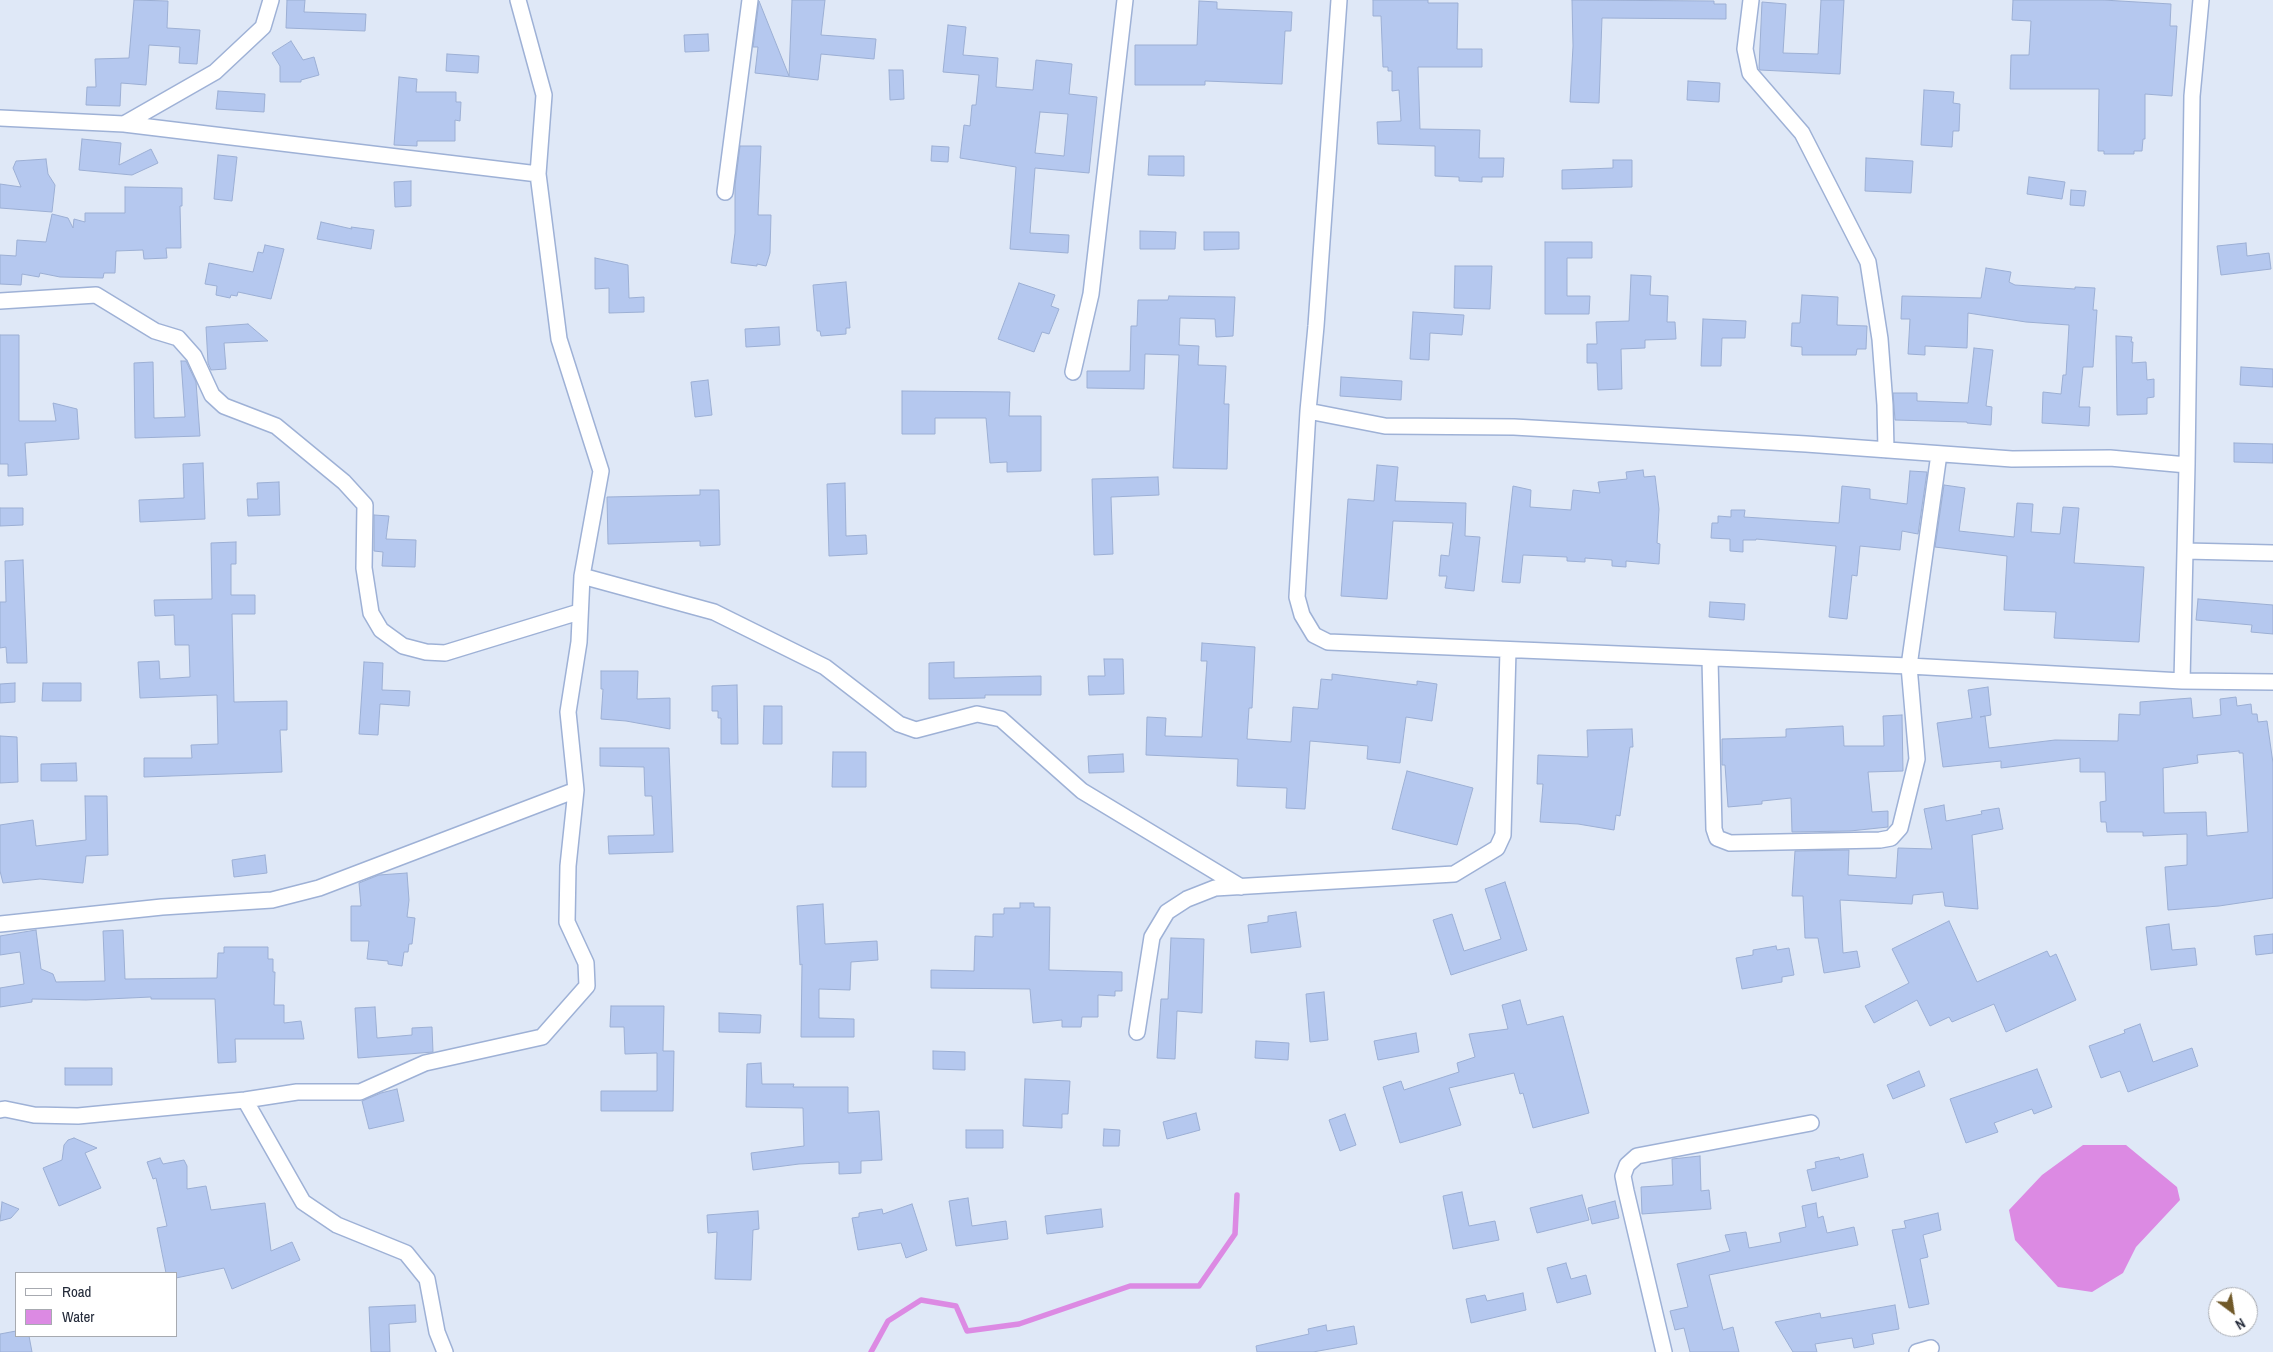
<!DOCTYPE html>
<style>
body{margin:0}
#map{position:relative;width:2273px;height:1352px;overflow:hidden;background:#dfe8f7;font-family:"Archivo Narrow",sans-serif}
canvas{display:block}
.legend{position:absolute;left:15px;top:1272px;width:162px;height:65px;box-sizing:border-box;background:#fff;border:1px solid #a7aab0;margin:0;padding:6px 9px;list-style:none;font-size:15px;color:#232a39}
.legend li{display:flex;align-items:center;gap:10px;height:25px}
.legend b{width:25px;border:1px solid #a7aab0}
.north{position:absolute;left:2208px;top:1287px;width:50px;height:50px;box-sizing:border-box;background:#fff;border:1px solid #a7aab0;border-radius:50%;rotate:149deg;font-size:14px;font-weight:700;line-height:20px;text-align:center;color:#232a39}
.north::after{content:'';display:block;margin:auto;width:18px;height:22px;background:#705929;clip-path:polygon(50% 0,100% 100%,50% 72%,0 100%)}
</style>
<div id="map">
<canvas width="2273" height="1352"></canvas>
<ul class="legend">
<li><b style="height:6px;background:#fff"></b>Road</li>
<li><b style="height:14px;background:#dc8ae3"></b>Water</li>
</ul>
<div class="north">N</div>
</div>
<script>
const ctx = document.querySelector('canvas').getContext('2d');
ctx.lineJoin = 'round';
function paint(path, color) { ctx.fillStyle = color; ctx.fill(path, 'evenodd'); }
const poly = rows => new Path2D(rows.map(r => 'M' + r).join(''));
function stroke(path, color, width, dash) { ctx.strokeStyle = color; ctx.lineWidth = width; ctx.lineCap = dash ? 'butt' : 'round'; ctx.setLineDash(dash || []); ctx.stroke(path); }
paint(poly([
 [2083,1145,2126,1145,2177,1187,2180,1200,2136,1247,2123,1273,2092,1292,2058,1287,2015,1240,2009,1210,2042,1175]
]), '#dc8ae3');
stroke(poly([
 [871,1352,888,1321,921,1300,956,1306,967,1331,1019,1324,1130,1286,1199,1286,1235,1234,1237,1195]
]), '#dc8ae3', 5.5);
const building = poly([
 [134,0,168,1,167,28,200,30,197,64,179,63,180,47,149,45,146,85,121,83,120,106,86,105,87,87,96,87,95,59,129,58,134,0],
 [287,0,305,0,304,12,366,14,365,31,286,28,287,0],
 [792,0,825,0,821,35,876,39,874,59,821,54,818,80,755,73,758,47,753,47,759,1,789,76,792,0],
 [1373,0,1428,0,1428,3,1458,3,1457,49,1482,49,1482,67,1418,67,1420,129,1480,130,1479,158,1504,158,1503,177,1482,177,1482,182,1459,181,1459,177,1435,176,1435,146,1378,144,1377,122,1401,121,1399,90,1392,91,1392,71,1388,71,1388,67,1383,67,1381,16,1373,16,1373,0],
 [1572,0,1714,1,1714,4,1726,4,1726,19,1602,18,1599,103,1570,102,1573,46,1572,0],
 [1821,0,1844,0,1840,74,1760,70,1759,68,1762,2,1786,4,1783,53,1818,54,1821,0],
 [2013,0,2103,0,2171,4,2170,26,2177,26,2172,96,2145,94,2145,139,2143,139,2142,151,2134,151,2134,154,2104,154,2104,151,2098,151,2099,89,2010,89,2011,55,2029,55,2031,21,2012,20,2013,0],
 [1199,1,1217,2,1217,9,1292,12,1291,31,1285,31,1282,84,1205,81,1205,85,1135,85,1135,45,1197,45,1199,1],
 [948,25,966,27,963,55,998,58,996,87,1033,90,1036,60,1072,64,1069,94,1097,97,1089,173,1035,168,1030,233,1069,235,1068,253,1010,249,1016,167,960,158,964,125,970,126,972,105,976,105,979,75,943,72,948,25],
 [1040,112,1068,114,1064,156,1035,153,1040,112],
 [708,34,709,51,685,52,684,35,708,34],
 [291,41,303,60,314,57,319,75,301,80,301,82,280,82,280,66,272,53,291,41],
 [447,54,479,56,478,73,446,71,447,54],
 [889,70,903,70,904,99,890,100,889,70],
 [399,77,417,79,416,92,456,92,456,102,461,102,460,121,455,120,455,141,417,141,417,146,394,145,399,77],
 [1688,81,1720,83,1719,102,1687,100,1688,81],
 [1924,90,1954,92,1953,103,1960,104,1959,131,1953,131,1952,147,1921,145,1924,90],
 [218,91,265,94,264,112,216,109,218,91],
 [82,139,121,143,119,165,151,149,158,163,132,175,79,170,82,139],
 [740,146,761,146,758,215,771,215,770,253,766,266,757,264,757,266,731,263,735,233,735,185,740,146],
 [932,146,949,147,948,162,931,161,932,146],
 [218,155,237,157,232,201,214,199,218,155],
 [1149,156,1184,156,1184,176,1148,175,1149,156],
 [1866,158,1913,161,1911,193,1865,191,1866,158],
 [46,159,48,174,55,185,52,212,0,208,0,184,21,187,13,168,16,161,46,159],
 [1613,160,1632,160,1632,187,1562,189,1562,170,1613,168,1613,160],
 [2029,177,2065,182,2062,199,2027,194,2029,177],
 [411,181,411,206,395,207,394,182,411,181],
 [125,187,182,188,182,206,180,206,181,248,166,248,167,258,144,259,143,250,116,251,115,273,104,273,103,278,60,277,40,273,39,277,22,274,21,285,0,284,0,255,16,256,17,240,46,242,52,214,68,218,73,228,74,219,85,222,85,213,125,213,125,187],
 [2071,190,2086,191,2084,206,2070,205,2071,190],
 [321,222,352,229,351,227,374,230,371,249,317,239,321,222],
 [1140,231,1176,232,1175,249,1140,249,1140,231],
 [1204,232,1239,232,1239,249,1204,250,1204,232],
 [1545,242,1592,242,1592,258,1567,258,1567,296,1590,296,1589,314,1545,314,1545,242],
 [2246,243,2247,256,2269,253,2271,269,2221,275,2217,246,2246,243],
 [265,245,284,249,271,299,238,292,237,296,231,295,230,298,216,295,217,286,205,284,209,263,253,272,258,252,263,253,265,245],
 [595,258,628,265,629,298,644,297,644,312,609,313,609,288,595,289,595,258],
 [1455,266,1492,266,1490,309,1454,308,1455,266],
 [1986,268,2011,272,2009,282,2015,285,2075,289,2075,287,2095,288,2093,310,2097,310,2093,367,2083,367,2079,407,2090,407,2089,426,2042,423,2043,392,2061,394,2063,375,2066,375,2069,325,2026,322,1968,313,1967,348,1925,346,1925,355,1908,354,1910,319,1901,319,1902,296,1981,298,1986,268],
 [1631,275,1651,276,1650,295,1668,296,1667,322,1675,322,1676,339,1645,340,1645,348,1621,349,1622,389,1598,390,1597,363,1587,363,1587,344,1597,344,1596,322,1629,321,1631,275],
 [846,282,850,328,846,328,846,334,821,336,820,331,817,331,813,285,846,282],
 [1019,283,1055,295,1051,306,1059,309,1049,334,1042,332,1034,352,998,339,1019,283],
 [1802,295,1838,297,1837,325,1867,326,1866,349,1857,349,1856,355,1802,355,1802,347,1791,346,1792,323,1800,323,1802,295],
 [1169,296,1235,297,1233,336,1216,337,1215,319,1180,318,1179,345,1199,346,1198,365,1226,366,1224,404,1229,404,1227,469,1173,468,1179,355,1145,354,1144,389,1087,388,1087,371,1130,371,1131,326,1137,326,1138,300,1168,300,1169,296],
 [1413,312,1464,315,1462,335,1430,333,1429,360,1410,359,1413,312],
 [1703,319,1746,321,1745,338,1722,338,1721,366,1701,366,1703,319],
 [248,324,268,341,224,343,226,369,211,370,208,363,206,327,248,324],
 [779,327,780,345,746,347,745,329,779,327],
 [0,335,19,335,19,421,56,421,53,403,77,409,79,439,25,443,27,475,8,476,8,464,0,464,0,335],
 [2116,336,2132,337,2131,342,2133,342,2132,363,2146,362,2147,380,2154,379,2154,397,2147,398,2147,414,2117,415,2116,336],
 [1974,348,1993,350,1986,406,1992,407,1991,425,1967,423,1967,422,1895,420,1893,393,1917,393,1917,401,1968,403,1974,348],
 [181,361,186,361,196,382,200,436,135,438,134,363,153,362,154,418,185,417,181,361],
 [2241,367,2273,369,2273,387,2240,385,2241,367],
 [1341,377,1402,381,1401,400,1340,396,1341,377],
 [708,380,712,415,695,417,691,382,708,380],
 [902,391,1010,392,1009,416,1041,416,1041,471,1007,472,1007,462,990,463,986,418,935,418,935,434,902,434,902,391],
 [2234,443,2273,444,2273,463,2234,462,2234,443],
 [203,463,205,519,140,522,139,500,184,498,183,464,203,463],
 [1377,465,1398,467,1395,501,1466,503,1465,536,1480,537,1474,591,1445,588,1447,576,1439,576,1441,555,1449,556,1453,523,1393,521,1387,599,1341,596,1348,499,1374,501,1377,465],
 [1643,470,1644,477,1655,476,1659,509,1657,543,1660,544,1659,564,1626,561,1626,567,1612,566,1612,560,1585,558,1585,562,1567,561,1567,557,1523,555,1520,583,1502,582,1513,486,1531,490,1530,507,1571,510,1573,490,1600,493,1598,482,1627,479,1626,472,1643,470],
 [1910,471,1927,472,1918,534,1902,531,1900,550,1860,546,1857,576,1852,575,1847,619,1829,617,1836,546,1756,539,1756,540,1743,540,1743,552,1730,551,1730,539,1711,538,1712,523,1718,523,1718,516,1731,517,1731,510,1745,510,1744,517,1839,523,1842,486,1870,489,1870,499,1907,504,1910,471],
 [1158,477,1159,495,1111,497,1113,554,1094,555,1092,479,1158,477],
 [279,482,280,515,248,516,247,499,258,499,257,483,279,482],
 [845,483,846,536,866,535,867,554,829,556,827,484,845,483],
 [1944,485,1965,488,1959,531,2014,537,2017,503,2033,504,2031,532,2060,534,2063,507,2079,508,2074,563,2144,567,2139,642,2054,638,2056,612,2004,610,2007,556,1935,547,1944,485],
 [700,490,719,490,720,545,700,546,700,541,608,544,607,497,700,495,700,490],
 [0,508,23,508,23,525,0,526,0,508],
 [374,515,389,516,386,539,416,540,415,567,382,566,383,552,374,551,374,515],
 [236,542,236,564,231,564,231,595,255,595,255,614,232,614,234,702,287,701,287,730,280,730,282,772,144,777,144,758,192,758,191,745,218,744,217,695,140,698,138,662,159,661,160,679,190,677,189,645,175,645,174,615,155,616,154,600,212,599,211,543,236,542],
 [23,560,27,663,7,663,6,647,0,648,0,602,6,602,5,561,23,560],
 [2198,599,2273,605,2273,634,2251,632,2252,625,2196,620,2198,599],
 [1710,602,1745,604,1744,620,1709,617,1710,602],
 [1202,643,1255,647,1252,708,1249,708,1247,739,1291,742,1293,707,1318,709,1321,679,1332,680,1332,674,1417,685,1417,681,1437,684,1432,721,1406,717,1400,763,1367,759,1368,746,1310,741,1305,809,1286,808,1287,788,1237,786,1238,759,1146,755,1147,717,1166,718,1165,736,1202,737,1207,661,1201,661,1202,643],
 [1104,659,1123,659,1124,694,1089,695,1088,676,1105,676,1104,659],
 [364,662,383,663,382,690,410,691,409,706,380,704,378,735,359,734,364,662],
 [954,662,954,678,1041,676,1041,695,985,695,985,698,929,699,929,663,954,662],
 [601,671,638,671,637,699,670,698,670,729,626,721,601,719,603,689,601,689,601,671],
 [15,683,15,702,0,703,0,684,15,683],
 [43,683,81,683,81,701,42,701,43,683],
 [737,685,738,744,721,744,721,718,718,718,718,711,712,711,712,686,737,685],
 [1988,687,1991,715,1980,717,1985,716,1989,748,2055,740,2118,741,2119,714,2140,715,2140,702,2191,698,2193,718,2221,715,2220,699,2236,697,2237,706,2251,704,2252,714,2257,714,2258,722,2267,721,2273,763,2273,898,2219,906,2168,910,2165,867,2187,865,2187,834,2143,836,2143,832,2107,832,2106,822,2101,822,2100,802,2106,801,2105,772,2080,772,2080,758,2001,768,2001,761,1943,767,1937,723,1972,718,1968,690,1988,687],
 [2239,751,2239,753,2243,753,2248,832,2207,836,2206,812,2164,813,2163,768,2198,763,2197,755,2239,751],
 [764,706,782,706,782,744,763,744,764,706],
 [1902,715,1903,771,1868,772,1872,812,1888,811,1888,827,1850,831,1792,832,1791,798,1762,801,1762,804,1728,807,1725,765,1722,765,1722,739,1786,737,1786,729,1843,726,1844,746,1884,746,1883,716,1902,715],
 [1632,729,1633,747,1630,747,1620,816,1616,815,1614,830,1578,824,1540,822,1543,784,1537,784,1538,755,1588,757,1587,730,1632,729],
 [0,736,17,737,18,782,0,783,0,736],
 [600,748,669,748,673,852,609,854,608,836,654,835,652,796,645,796,644,767,600,766,600,748],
 [833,752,866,752,866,787,832,787,833,752],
 [1123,754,1124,772,1089,773,1088,756,1123,754],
 [76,763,77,781,41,781,41,764,76,763],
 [1407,771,1473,788,1457,845,1392,829,1407,771],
 [85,796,107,796,108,855,86,856,83,883,40,879,3,883,0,871,0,825,33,820,36,846,86,840,85,796],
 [1944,805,1946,821,1982,814,1981,811,1999,808,2003,829,1972,835,1978,909,1945,906,1943,892,1913,895,1912,904,1840,900,1843,953,1857,951,1860,967,1824,973,1818,938,1805,938,1803,896,1792,896,1795,851,1849,850,1848,875,1896,878,1898,848,1932,849,1924,809,1944,805],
 [265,855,267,873,234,877,232,860,265,855],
 [407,873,409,900,407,917,415,918,412,944,409,944,408,952,404,952,402,966,388,964,388,961,367,959,369,941,351,941,351,906,361,906,359,883,379,875,407,873],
 [1505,882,1527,950,1451,975,1433,920,1452,914,1464,951,1501,939,1485,889,1505,882],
 [1020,903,1034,903,1034,907,1050,907,1049,970,1122,972,1122,991,1115,991,1115,996,1098,995,1098,1017,1082,1017,1081,1027,1062,1027,1062,1020,1033,1023,1030,989,931,988,931,970,974,971,975,936,993,937,993,914,1004,914,1004,908,1020,908,1020,903],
 [823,904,825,944,877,941,878,960,851,962,850,990,819,989,819,1018,854,1019,854,1037,801,1037,802,964,800,965,797,906,823,904],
 [1296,912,1301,947,1251,953,1248,925,1268,922,1268,916,1296,912],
 [1949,921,1977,982,2047,951,2050,957,2056,954,2076,1000,2006,1032,1994,1004,1952,1022,1949,1017,1930,1026,1917,1000,1874,1023,1865,1006,1909,983,1892,949,1949,921],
 [2169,924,2172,950,2195,948,2197,965,2151,970,2146,927,2169,924],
 [36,930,41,969,53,974,56,982,105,981,103,931,123,930,125,979,217,978,218,953,224,953,224,947,268,947,268,959,273,959,273,972,275,972,274,1005,284,1005,284,1023,301,1021,304,1039,235,1039,236,1062,218,1063,215,999,151,999,151,997,86,1000,32,999,32,1002,0,1007,0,988,24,984,20,952,0,955,0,936,36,930],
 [2273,934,2273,953,2256,955,2254,936,2273,934],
 [1171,938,1204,939,1202,1013,1177,1011,1175,1059,1157,1058,1161,999,1168,999,1171,938],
 [1776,946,1777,950,1789,948,1794,975,1782,977,1782,982,1742,989,1736,958,1753,955,1753,950,1776,946],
 [1324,992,1328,1040,1310,1042,1306,994,1324,992],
 [1520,1000,1527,1025,1563,1016,1589,1113,1533,1128,1523,1093,1520,1094,1514,1073,1449,1088,1461,1125,1400,1143,1383,1087,1401,1081,1404,1090,1459,1072,1457,1063,1475,1057,1469,1034,1508,1029,1502,1005,1520,1000],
 [611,1006,664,1006,663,1051,674,1051,673,1111,601,1111,601,1091,657,1091,657,1053,625,1054,624,1027,610,1027,611,1006],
 [375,1007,377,1038,412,1035,412,1028,432,1027,433,1052,358,1058,355,1008,375,1007],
 [719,1013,761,1015,760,1033,719,1032,719,1013],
 [2140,1024,2153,1062,2192,1048,2198,1066,2128,1092,2120,1071,2101,1078,2089,1046,2125,1033,2124,1030,2140,1024],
 [1416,1033,1419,1052,1378,1060,1374,1041,1416,1033],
 [1256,1041,1289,1043,1288,1060,1255,1058,1256,1041],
 [933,1051,965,1052,965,1070,933,1069,933,1051],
 [761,1063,762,1084,794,1084,793,1087,848,1087,848,1113,879,1111,882,1160,861,1161,861,1173,839,1174,839,1162,799,1164,753,1170,751,1153,804,1146,803,1108,746,1107,747,1064,761,1063],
 [65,1068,112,1068,112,1085,65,1085,65,1068],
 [2037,1069,2052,1107,2034,1114,2032,1109,1994,1123,1998,1132,1966,1143,1950,1099,2037,1069],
 [1919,1071,1925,1086,1893,1099,1887,1085,1919,1071],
 [1025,1079,1070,1081,1068,1114,1062,1114,1062,1128,1023,1126,1025,1079],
 [397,1089,404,1121,369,1129,362,1101,381,1093,397,1089],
 [1196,1113,1200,1130,1167,1139,1163,1122,1196,1113],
 [1345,1114,1356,1145,1340,1151,1329,1120,1345,1114],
 [1104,1129,1120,1130,1119,1146,1103,1146,1104,1129],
 [966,1130,1003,1130,1003,1148,966,1148,966,1130],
 [74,1138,97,1148,85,1153,101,1188,59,1206,43,1168,62,1160,64,1145,68,1140,74,1138],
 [1863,1154,1868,1177,1812,1191,1807,1170,1816,1168,1815,1162,1839,1157,1840,1160,1863,1154],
 [1700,1156,1701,1191,1709,1190,1711,1209,1642,1214,1641,1187,1673,1185,1672,1159,1700,1156],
 [160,1158,163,1164,184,1160,187,1166,187,1189,206,1186,211,1210,265,1203,271,1251,292,1242,300,1260,232,1289,224,1268,176,1278,176,1273,166,1273,157,1228,167,1226,156,1178,153,1179,147,1162,160,1158],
 [1462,1192,1469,1226,1495,1221,1499,1240,1453,1249,1443,1196,1462,1192],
 [1582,1195,1589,1220,1537,1233,1530,1208,1582,1195],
 [968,1198,972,1226,1006,1221,1008,1239,956,1246,949,1201,968,1198],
 [1615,1201,1619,1218,1592,1224,1588,1208,1615,1201],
 [2,1202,19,1209,11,1218,0,1221,2,1202],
 [1816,1203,1818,1218,1823,1216,1827,1233,1854,1227,1858,1245,1709,1275,1723,1330,1733,1327,1739,1352,1690,1352,1684,1328,1675,1330,1670,1311,1688,1307,1677,1264,1730,1251,1725,1235,1746,1232,1749,1248,1781,1242,1779,1233,1806,1227,1802,1206,1816,1203],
 [912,1204,927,1250,906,1258,901,1243,858,1250,852,1218,859,1217,859,1213,882,1209,883,1214,912,1204],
 [1101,1209,1103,1227,1047,1234,1045,1216,1101,1209],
 [758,1211,759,1229,753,1230,751,1280,715,1279,717,1232,708,1233,707,1215,758,1211],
 [1938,1213,1941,1230,1923,1235,1928,1257,1920,1259,1929,1304,1909,1308,1892,1230,1906,1228,1904,1221,1938,1213],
 [1566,1263,1571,1279,1586,1275,1591,1294,1557,1303,1547,1268,1566,1263],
 [1523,1293,1526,1310,1471,1323,1466,1299,1485,1295,1487,1301,1523,1293],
 [415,1305,416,1322,389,1324,390,1352,371,1352,369,1307,415,1305],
 [1895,1305,1899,1329,1872,1334,1874,1344,1854,1348,1852,1338,1815,1344,1817,1352,1793,1352,1775,1322,1820,1313,1821,1318,1895,1305],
 [1326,1325,1327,1331,1354,1326,1357,1344,1313,1352,1257,1352,1256,1346,1309,1334,1308,1329,1326,1325],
 [16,1331,16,1336,29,1336,32,1352,0,1352,0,1334,16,1331]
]);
paint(building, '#b5c8ef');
stroke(building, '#9cafd4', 1);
const street = poly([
 [1339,0,1316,326,1308,411,1297,597,1302,615,1314,635,1328,642,1909,666,2182,681,2273,682],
 [1751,0,1745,49,1750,73,1802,133,1868,262,1880,339,1885,405,1886,450],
 [0,118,124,124,538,174],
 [124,124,215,72,263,27,271,0],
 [725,192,750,0],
 [0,301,96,295,155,331,178,338,194,356,212,395,224,406,276,426,344,482,365,505,364,568,371,613,381,630,403,646,426,652,445,653,579,612],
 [1073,372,1091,294,1125,0],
 [1308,411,1385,426,1514,427,1806,444,2012,459,2110,458,2187,465],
 [2185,551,2273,553],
 [582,576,714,612,825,667,899,724,916,730,977,714,1001,719,1082,791,1241,887],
 [1710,659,1714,829,1717,838,1730,843,1880,840,1891,838,1900,828,1917,759,1909,666,1939,454],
 [2182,681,2187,465,2192,96,2201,0],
 [0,924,162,907,272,900,319,888,576,790],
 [1137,1032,1152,937,1167,912,1187,899,1215,888,1454,874,1497,848,1503,835,1508,650],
 [245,1100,303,1202,337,1225,406,1253,427,1279,437,1332,445,1352],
 [0,1110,5,1109,34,1115,78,1116,245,1100,297,1092,360,1092,425,1063,542,1037,587,986,586,963,567,922,568,866,576,790,568,712,579,642,582,576,601,471,559,339,538,174,544,95,518,0],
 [1664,1352,1626,1191,1623,1176,1627,1165,1637,1156,1811,1123],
 [1917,1352,1931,1348]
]);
stroke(street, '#9eb1d6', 18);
stroke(street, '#fff', 15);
</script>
